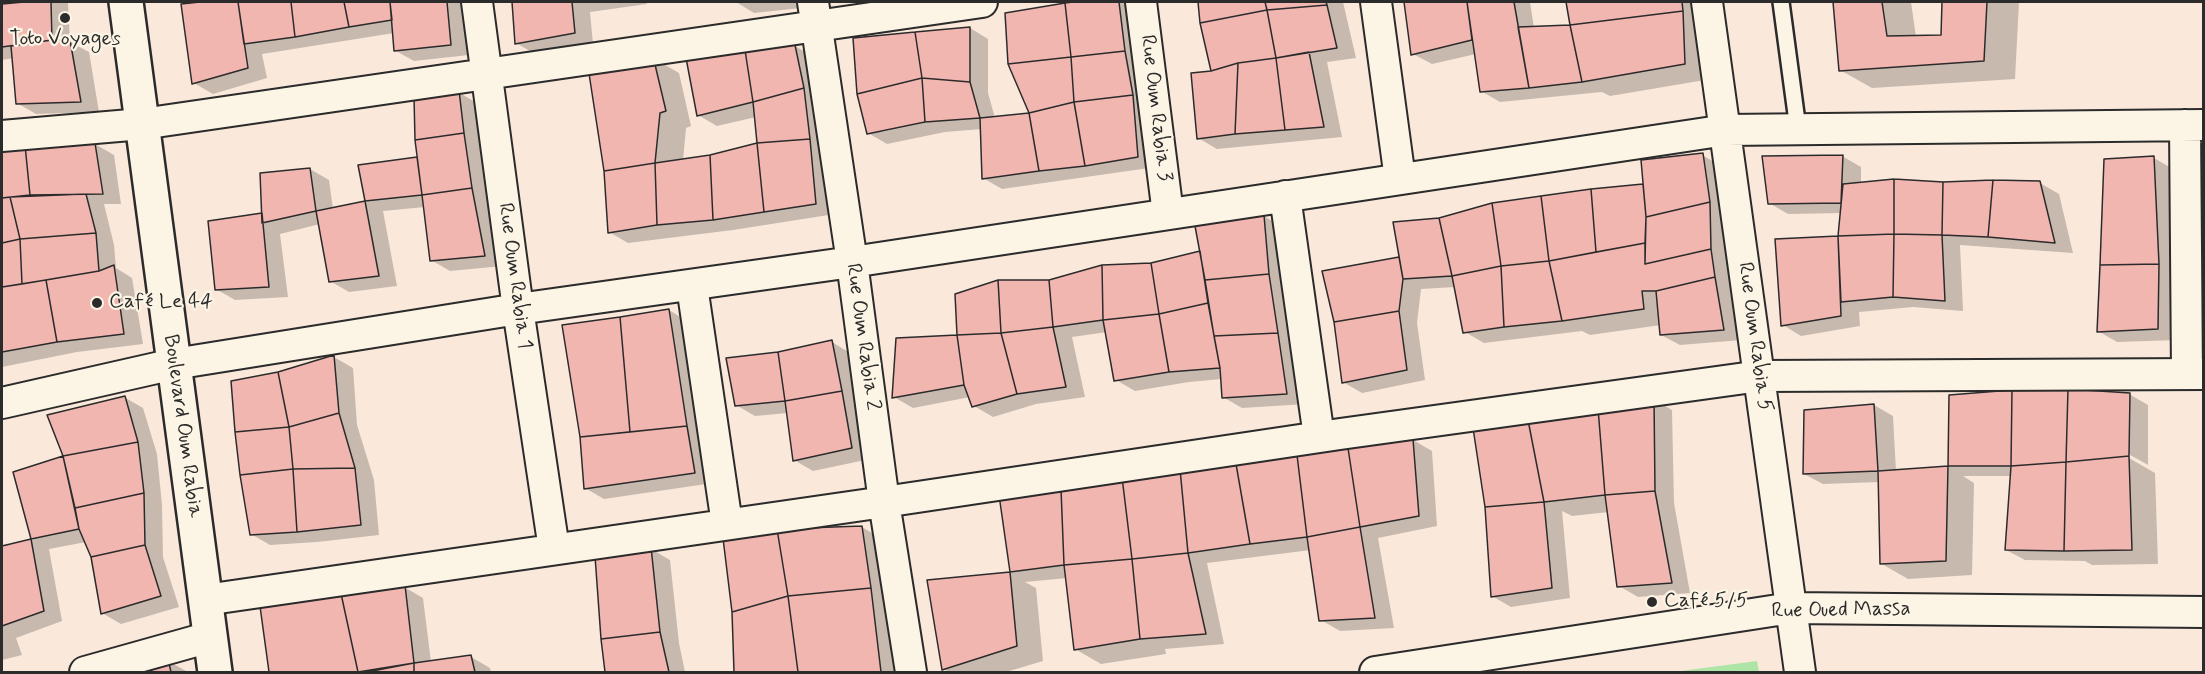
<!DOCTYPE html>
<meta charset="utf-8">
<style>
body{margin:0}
#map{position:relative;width:2205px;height:674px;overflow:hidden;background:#fae8db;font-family:Mynerve,sans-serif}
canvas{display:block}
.frame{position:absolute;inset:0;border:3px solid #2b2b2b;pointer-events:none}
</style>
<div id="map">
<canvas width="2205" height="674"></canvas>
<div class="frame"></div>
</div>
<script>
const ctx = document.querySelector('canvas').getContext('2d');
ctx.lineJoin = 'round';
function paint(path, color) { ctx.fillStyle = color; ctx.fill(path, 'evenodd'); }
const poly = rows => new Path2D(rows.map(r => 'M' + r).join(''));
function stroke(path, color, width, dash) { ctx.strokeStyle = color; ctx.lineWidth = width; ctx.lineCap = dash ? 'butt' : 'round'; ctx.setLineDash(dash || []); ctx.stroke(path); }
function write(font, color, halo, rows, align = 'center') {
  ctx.font = font + ' Mynerve,sans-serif'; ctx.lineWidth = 4.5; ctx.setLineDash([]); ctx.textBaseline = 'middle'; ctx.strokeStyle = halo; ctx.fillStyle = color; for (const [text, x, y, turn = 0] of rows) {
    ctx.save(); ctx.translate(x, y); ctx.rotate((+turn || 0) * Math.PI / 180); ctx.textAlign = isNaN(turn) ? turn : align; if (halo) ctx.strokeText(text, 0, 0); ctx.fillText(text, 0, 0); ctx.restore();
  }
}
paint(poly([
 [1757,661,1759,672,1673,672]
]), '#afe4a7');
paint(poly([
 [2,2,68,2,70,42,89,52,99,112,36,114,17,103,14,58,2,60],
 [182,2,465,2,469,55,414,61,396,51,394,33,262,54,267,78,213,94,194,83],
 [514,2,646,2,647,4,590,12,593,44,535,54,516,43],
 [736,2,810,2,811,7,754,13],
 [1088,2,1126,2,1137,8,1156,167,1002,189,983,178,982,129,945,132,887,144,868,133,970,28,988,39,988,93,995,118,1031,114,1006,14],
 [932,118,933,121,882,132,882,129],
 [1199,2,1343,2,1356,58,1327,62,1342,137,1217,149,1198,138,1212,72,1201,23],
 [1406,2,1530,2,1534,28,1571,26,1567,2,1705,2,1711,79,1610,96,1602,92,1500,102,1481,91,1476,54,1432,64,1413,54],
 [1834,2,1911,2,1916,37,1942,36,1944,2,2019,2,2015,79,1872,88,1840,70],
 [795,46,814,57,835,214,733,230,628,243,609,232,653,58,679,73,691,126,686,128,683,161,711,157,758,144,756,117,717,126,698,115],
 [458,92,477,103,503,266,450,271,431,260,425,207,383,211,397,286,349,292,330,281,320,224,280,234,288,297,235,300,216,289,263,214,310,169,329,180,333,209,367,202,360,166,418,158],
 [95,144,114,155,121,204,104,204,114,245,116,268,132,278,143,344,77,352,2,367,2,151,25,147],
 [1702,155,1721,166,1742,340,1680,345,1661,335,1661,325,1590,335,1582,331,1484,343,1465,332,1456,287,1421,289,1417,323,1425,380,1362,393,1343,382,1336,322,1323,272,1400,258,1440,219,1493,204,1644,185],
 [1842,156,1861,167,1861,184,2040,183,2059,194,2073,253,1960,245,1963,311,1913,307,1859,312,1860,326,1801,336,1783,325,1776,240,1840,238,1842,213,1788,214,1769,203],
 [2154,158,2180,173,2177,340,2117,342,2098,331],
 [1264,216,1282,227,1306,404,1242,408,1223,397,1222,379,1189,382,1135,391,1116,380,1107,332,1072,337,1085,397,1036,404,993,417,974,406,970,397,913,408,894,397,958,336,1049,282,1151,264,1201,252],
 [669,310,695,326,713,483,604,499,585,488,581,438],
 [832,342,850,353,870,459,813,471,794,460,788,413,755,416,736,405,778,353],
 [334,357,353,368,357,425,374,480,379,535,317,542,270,545,251,534,278,373],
 [2129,394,2148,405,2148,465,2123,451,2122,454,2155,473,2158,564,2092,565,2085,561,2025,560,2006,550,2012,476,1963,476,1974,483,1972,575,1908,579,1882,564,1880,482,1823,484,1804,474,1874,405,1893,416,1896,471,1950,467,1951,396],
 [124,397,143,408,157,454,162,505,163,557,179,607,121,624,102,613,93,556,86,542,49,549,62,621,16,638,22,655,2,660,2,547,33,540,15,473,65,457],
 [1653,399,1672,410,1674,503,1690,593,1638,597,1619,586,1609,512,1572,516,1562,511,1570,598,1511,607,1492,596,1486,506],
 [1413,440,1432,451,1437,526,1378,538,1394,628,1340,631,1321,620,1311,550,1207,563,1224,644,1165,649,1166,654,1101,664,1075,649,1067,578,1025,582,1036,588,1043,661,1006,672,949,672,944,669,929,582,1012,573,1001,497],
 [862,527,888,543,905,672,736,672,734,612],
 [651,549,670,560,679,643,685,672,607,672,596,558],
 [404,587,423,598,431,662,471,657,490,668,491,672,270,672,261,601],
 [168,661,188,672,130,672]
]), '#0003');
const building = poly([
 [24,2,51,2,52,40,2,47,2,4,24,2],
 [200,2,238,2,248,68,192,84,181,4,200,2],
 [238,2,291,2,295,37,244,44,238,2],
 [291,2,344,2,349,27,295,37,291,2],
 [344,2,390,2,392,20,349,27,344,2],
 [390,2,447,2,451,45,394,51,390,2],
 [512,2,572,2,575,33,515,44,512,2],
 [1073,2,1119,2,1125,51,1071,57,1065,3,1073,2],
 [1198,2,1265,2,1267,10,1200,23,1198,2],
 [1265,2,1326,2,1327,5,1267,10,1265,2],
 [1404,2,1467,2,1472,40,1411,55,1404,2],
 [1467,2,1514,2,1529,88,1480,92,1467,2],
 [1566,2,1682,2,1683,11,1570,25,1566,2],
 [1833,2,1882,2,1887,36,1941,35,1942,2,1987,2,1984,61,1839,71,1833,2],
 [1065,3,1071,57,1008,64,1005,13,1065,3],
 [1327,5,1337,48,1276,58,1267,10,1327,5],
 [1267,10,1276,58,1238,63,1211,71,1200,23,1267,10],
 [1683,11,1685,64,1582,82,1570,25,1683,11],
 [1570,25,1582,82,1529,88,1518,27,1570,25],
 [970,27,970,82,922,78,915,32,970,27],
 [915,32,922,78,857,94,853,38,915,32],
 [52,40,70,40,81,102,16,104,11,46,52,40],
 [795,45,804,88,753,102,745,50,795,45],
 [745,50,753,102,697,116,686,58,745,50],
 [1125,51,1133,95,1074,102,1071,57,1125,51],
 [1309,52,1324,127,1285,130,1276,58,1309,52],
 [653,56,666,111,660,113,655,163,604,171,588,67,653,56],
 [1071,57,1074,102,1029,113,1008,64,1071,57],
 [1276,58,1285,130,1235,134,1238,63,1276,58],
 [1238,63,1235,134,1197,139,1191,73,1211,71,1238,63],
 [922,78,925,122,867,134,857,94,922,78],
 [922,78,970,82,980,118,925,122,922,78],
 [804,88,810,139,757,143,753,102,804,88],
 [459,90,464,133,415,140,414,97,459,90],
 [1133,95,1138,157,1085,166,1074,102,1133,95],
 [1074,102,1085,166,1039,171,1029,113,1074,102],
 [1029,113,1039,171,982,179,980,118,1029,113],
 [464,133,472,188,422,195,415,140,464,133],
 [810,139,816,204,764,212,757,143,810,139],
 [95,143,103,194,30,195,25,145,95,143],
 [757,143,764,212,713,220,710,155,757,143],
 [25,145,30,195,2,198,2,149,25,145],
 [1703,153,1710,202,1646,217,1641,160,1703,153],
 [710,155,713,220,657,225,655,163,710,155],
 [1843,155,1841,203,1768,204,1762,156,1843,155],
 [2154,156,2159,264,2100,265,2104,159,2154,156],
 [417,157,422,195,365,201,358,165,417,157],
 [655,163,657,225,608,233,604,171,655,163],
 [310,168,316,211,262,223,260,173,310,168],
 [1894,179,1943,182,1942,235,1894,234,1894,179],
 [1894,179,1894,234,1838,236,1843,184,1894,179],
 [1993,180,1988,237,1942,235,1943,182,1993,180],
 [1993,180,2040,181,2055,243,1988,237,1993,180],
 [1643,184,1646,217,1645,243,1596,252,1591,189,1643,184],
 [472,188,485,256,430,261,422,195,472,188],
 [1591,189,1596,252,1549,261,1541,196,1591,189],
 [86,194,96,233,20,239,10,197,86,194],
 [1541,196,1549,261,1501,266,1492,203,1541,196],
 [10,197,20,239,2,243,2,198,10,197],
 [365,201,379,276,329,282,316,211,365,201],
 [1710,202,1711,249,1645,264,1646,217,1710,202],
 [1492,203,1501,266,1452,276,1439,218,1492,203],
 [262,213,269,287,215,290,208,221,262,213],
 [1264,215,1269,274,1205,280,1195,226,1264,215],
 [1439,218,1452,276,1403,279,1393,222,1439,218],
 [96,233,99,271,22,284,20,239,96,233],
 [1894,234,1942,235,1945,301,1893,297,1894,234],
 [1894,234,1893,297,1841,302,1838,236,1894,234],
 [1838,236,1841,316,1781,326,1775,239,1838,236],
 [20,239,22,284,2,287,2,243,20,239],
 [1645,243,1645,264,1711,249,1715,277,1656,291,1642,291,1644,309,1562,321,1549,261,1645,243],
 [1200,251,1208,303,1159,314,1151,263,1200,251],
 [1399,257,1403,279,1399,311,1334,322,1322,271,1399,257],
 [1549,261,1562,321,1504,327,1501,266,1549,261],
 [1151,263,1159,314,1103,320,1102,265,1151,263],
 [2159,264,2158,329,2097,332,2100,265,2159,264],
 [114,265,124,334,57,342,46,280,99,271,114,265],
 [1102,265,1103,320,1053,327,1049,280,1102,265],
 [1501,266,1504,327,1463,333,1452,276,1501,266],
 [1269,274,1278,333,1214,336,1205,280,1269,274],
 [1715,277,1724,330,1660,335,1656,291,1715,277],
 [46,280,57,342,2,352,2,287,46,280],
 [998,280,1001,333,957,335,955,294,998,280],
 [998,280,1049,280,1053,327,1001,333,998,280],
 [1208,303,1220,368,1169,372,1159,314,1208,303],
 [669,309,687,426,630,432,620,317,669,309],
 [1399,311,1407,370,1342,383,1334,322,1399,311],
 [1159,314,1169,372,1114,381,1103,320,1159,314],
 [620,317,630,432,580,437,562,325,620,317],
 [1053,327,1066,387,1017,394,1001,333,1053,327],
 [1001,333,1017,394,972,407,964,385,957,335,1001,333],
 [1278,333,1287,394,1222,398,1220,368,1214,336,1278,333],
 [957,335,964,385,892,398,896,338,957,335],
 [832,340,842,391,785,401,778,352,832,340],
 [778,352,785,401,735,406,726,358,778,352],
 [334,355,339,413,289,427,278,372,334,355],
 [278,372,289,427,235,432,231,381,278,372],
 [2068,389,2066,462,2011,466,2012,390,2068,389],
 [2068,389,2130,393,2129,456,2066,462,2068,389],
 [2012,390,2011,466,1948,466,1949,395,2012,390],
 [842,391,852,448,793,461,785,401,842,391],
 [125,396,138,442,63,456,47,415,125,396],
 [1654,398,1655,491,1605,495,1598,408,1654,398],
 [1874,404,1878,471,1803,474,1804,410,1874,404],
 [1598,408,1605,495,1544,502,1528,420,1598,408],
 [339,413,355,468,293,469,289,427,339,413],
 [1528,420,1544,502,1485,507,1473,428,1528,420],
 [687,426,695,473,584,489,580,437,687,426],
 [289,427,293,469,240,475,235,432,289,427],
 [1413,439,1419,516,1360,527,1348,448,1413,439],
 [138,442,144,493,75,508,63,456,138,442],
 [1348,448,1360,527,1307,537,1297,455,1348,448],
 [1297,455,1307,537,1250,544,1236,464,1297,455],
 [63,456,79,529,31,539,13,472,63,456],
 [2129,456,2132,550,2064,551,2066,462,2129,456],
 [2066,462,2064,551,2005,550,2011,466,2066,462],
 [1236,464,1250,544,1188,553,1180,469,1236,464],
 [1948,466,1946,561,1880,564,1878,471,1948,466],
 [355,468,361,525,297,532,293,469,355,468],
 [293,469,297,532,250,535,240,475,293,469],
 [1180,469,1188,553,1132,559,1122,477,1180,469],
 [1122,477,1132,559,1064,565,1061,489,1122,477],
 [1061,489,1064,565,1010,572,999,495,1061,489],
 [1655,491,1672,583,1617,587,1605,495,1655,491],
 [144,493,145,545,91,557,79,529,75,508,144,493],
 [1544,502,1552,588,1491,597,1485,507,1544,502],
 [862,526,871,588,788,596,777,529,862,526],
 [1360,527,1375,618,1319,621,1307,537,1360,527],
 [777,529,788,596,732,612,722,530,777,529],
 [31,539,44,611,2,626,2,546,31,539],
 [145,545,161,596,101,614,91,557,145,545],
 [651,547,660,632,601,639,595,556,651,547],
 [1188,553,1206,634,1140,639,1132,559,1188,553],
 [1132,559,1140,639,1074,650,1064,565,1132,559],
 [1010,572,1017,646,942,670,927,580,1010,572],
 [405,585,414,663,358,672,340,589,405,585],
 [871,588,881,672,798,672,788,596,871,588],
 [340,589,358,672,269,672,259,599,340,589],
 [788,596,798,672,734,672,732,612,788,596],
 [660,632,669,672,605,672,601,639,660,632],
 [471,655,475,672,414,672,414,663,471,655],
 [168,659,171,672,125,672,168,659],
 [414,663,414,672,367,672,414,663]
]);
paint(building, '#f2b6b1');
stroke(building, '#2b2b2b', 1.5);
const service = poly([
 [1781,2,1798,129]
]);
const minor = poly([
 [477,2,518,309,554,549],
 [813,2,852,262,884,502,911,672],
 [1141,2,1168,214],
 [1376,2,1400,179],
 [1707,2,1800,672],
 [2185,125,2187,374],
 [2,136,142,124,982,2],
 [1285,196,1319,437],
 [692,286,727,524],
 [2,403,174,364,518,309,852,262,1726,130,2204,125],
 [205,600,884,502,1340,434,1760,376,2204,374],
 [85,672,210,637],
 [1375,672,1791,608,2204,612]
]);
const tertiary = poly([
 [126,2,215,672]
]);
stroke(service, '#2b2b2b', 20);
stroke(minor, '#2b2b2b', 34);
stroke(tertiary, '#2b2b2b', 38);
stroke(service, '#fcf5e5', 15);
stroke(minor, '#fcf5e5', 30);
stroke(tertiary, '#fcf5e5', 33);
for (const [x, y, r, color] of [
 [65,18,6,"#2b2b2b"],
 [97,303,6,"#2b2b2b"],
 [1652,602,6,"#2b2b2b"]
]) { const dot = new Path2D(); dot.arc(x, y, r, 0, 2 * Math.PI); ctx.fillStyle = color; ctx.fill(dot); stroke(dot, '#fcf5e5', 2); }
write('21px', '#2b2b2b', '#fcf5e5', [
 ["Toto Voyages",65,40,"center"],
 ["Café Le 44",109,303],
 ["Café 5/5",1664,602]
], 'left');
write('21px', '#2b2b2b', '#fcf5e5', [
 ["Rue Oum Rabia 3",1155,108,83],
 ["Rue Oum Rabia 1",514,276,82],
 ["Rue Oum Rabia 2",862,337,82],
 ["Rue Oum Rabia 5",1754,337,82],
 ["Boulevard Oum Rabia",182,426,82],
 ["Rue Oued Massa",1841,611,-1]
]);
</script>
